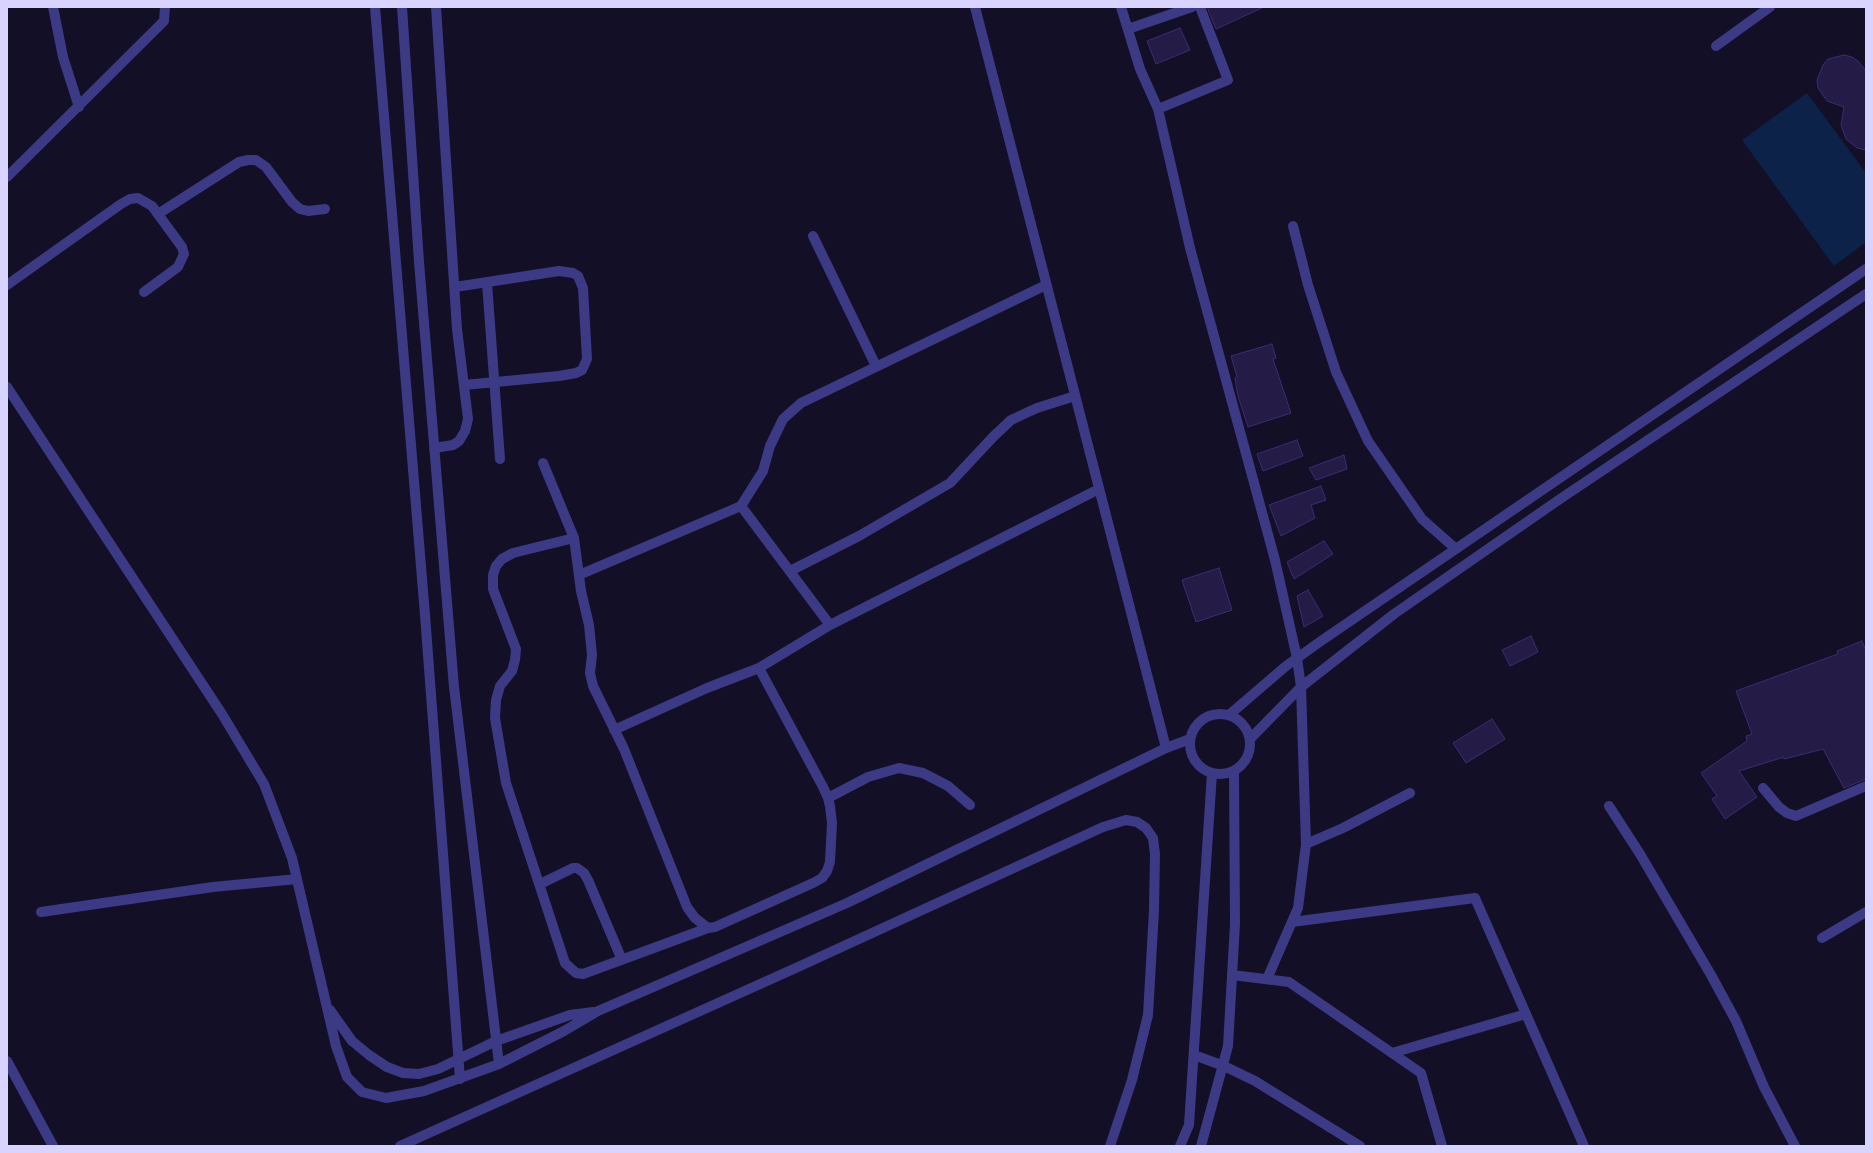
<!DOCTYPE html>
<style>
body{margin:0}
#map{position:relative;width:1873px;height:1153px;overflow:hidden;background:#130f26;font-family:"Exo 2",sans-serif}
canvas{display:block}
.frame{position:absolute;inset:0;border:8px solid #d9d4ff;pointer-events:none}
</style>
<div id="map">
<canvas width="1873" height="1153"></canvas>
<div class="frame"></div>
</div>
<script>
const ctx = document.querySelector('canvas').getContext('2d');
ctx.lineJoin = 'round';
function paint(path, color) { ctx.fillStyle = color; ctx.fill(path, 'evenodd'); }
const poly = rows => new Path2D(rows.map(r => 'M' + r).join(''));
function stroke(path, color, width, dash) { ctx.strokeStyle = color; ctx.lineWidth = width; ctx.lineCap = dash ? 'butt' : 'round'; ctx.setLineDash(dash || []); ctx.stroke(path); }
paint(poly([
 [1807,93,1866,173,1866,242,1834,266,1742,140]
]), '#0c2248');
const building = poly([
 [1207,7,1264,7,1216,29,1207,7],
 [1180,28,1190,50,1156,64,1147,41,1180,28],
 [1844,55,1852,57,1858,61,1866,71,1866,150,1857,148,1846,139,1841,125,1844,107,1827,101,1818,88,1817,80,1823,65,1828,59,1844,55],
 [1272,344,1276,358,1273,359,1291,413,1248,427,1238,396,1235,378,1237,377,1231,356,1272,344],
 [1297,440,1303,456,1263,471,1257,454,1297,440],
 [1344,455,1347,469,1316,480,1309,468,1344,455],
 [1321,486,1326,500,1311,505,1315,518,1281,536,1269,505,1321,486],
 [1324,541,1333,554,1294,579,1287,562,1324,541],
 [1219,568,1232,610,1196,622,1182,580,1219,568],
 [1308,590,1323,616,1304,627,1297,596,1308,590],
 [1531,636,1538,652,1510,666,1502,650,1531,636],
 [1862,641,1866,651,1866,779,1844,788,1823,749,1784,759,1784,757,1739,771,1757,797,1725,819,1712,799,1717,796,1701,773,1747,741,1746,736,1752,734,1736,691,1838,654,1837,651,1862,641],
 [1492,719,1505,739,1466,763,1453,743,1492,719]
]);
paint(building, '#241b47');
stroke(building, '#3b2d73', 1);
stroke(poly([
 [53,7,63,57,79,107],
 [375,7,425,615,460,1079],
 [402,7,419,262,454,687,499,1064],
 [975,7,1166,748],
 [1121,7,1140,69,1158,109,1190,248,1275,560,1297,658,1301,687,1306,844,1298,908,1267,979],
 [1128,29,1192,7],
 [1716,46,1770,7],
 [1158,109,1228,80,1200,7],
 [7,177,164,21,165,7],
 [158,214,239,162,248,160,256,160,266,167,292,202,300,209,308,211,325,209],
 [1293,226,1308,285,1336,372,1368,441,1422,519,1456,549],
 [813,236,876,366],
 [487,283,500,459],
 [7,285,121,204,130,199,138,198,152,206,182,247,184,254,178,267,144,292],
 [455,287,559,271,573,273,578,276,583,288,587,359,582,370,576,373,559,376,464,385],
 [7,387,222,714,264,784,292,858,336,1046,347,1077,362,1092,386,1098,424,1091,499,1064,564,1031,598,1011,847,903,1166,748,1190,739],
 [434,448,453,445,459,441,465,431,468,419,457,329,436,7],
 [543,463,574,538,581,591,589,625,592,655,590,673,593,686,624,749,687,907,695,918,708,928,715,927,813,883,822,878,827,871,830,862,832,823,830,806,828,798,823,787,759,668],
 [741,506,830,625,1099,489],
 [574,538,513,553,502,559,496,566,493,575,493,589,516,649,515,660,512,671,500,686,496,700,495,718,506,783,565,963,576,973,583,974,708,928],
 [790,571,859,536,950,483,993,437,1011,420,1037,408,1075,396],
 [579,575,741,506,763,471,770,446,783,419,801,403,1046,285],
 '1190 744a30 30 0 1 1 60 0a30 30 0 1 1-60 0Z',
 [1229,715,1286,666,1321,641,1866,269],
 [614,730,707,688,759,668,830,625],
 [1250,739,1301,687,1394,614,1560,499,1866,294],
 [1763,788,1779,807,1787,813,1796,816,1866,786],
 [828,798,868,777,899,768,923,773,948,786,970,805],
 [1609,806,1640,854,1711,975,1736,1021,1764,1087,1795,1146],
 [1306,844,1343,828,1410,793],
 [540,884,573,868,577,868,584,873,588,880,622,960],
 [41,912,213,887,297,879],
 [1292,922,1475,898,1584,1146],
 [1822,938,1866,912],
 [1232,975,1289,982,1421,1073,1442,1146],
 [330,1010,352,1041,369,1055,387,1067,403,1073,419,1074,438,1069,496,1041,570,1015,593,1012],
 [1392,1053,1526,1014],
 [1194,1055,1224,1066,1255,1081,1360,1146],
 [7,1061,53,1146],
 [400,1146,798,967,1103,827,1126,820,1137,822,1146,828,1153,838,1155,854,1154,910,1148,1015,1132,1080,1110,1146],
 [1180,1146,1189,1125,1212,773],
 [1201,1146,1228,1046,1235,924,1234,771]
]), '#3d3a85', 10);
</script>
